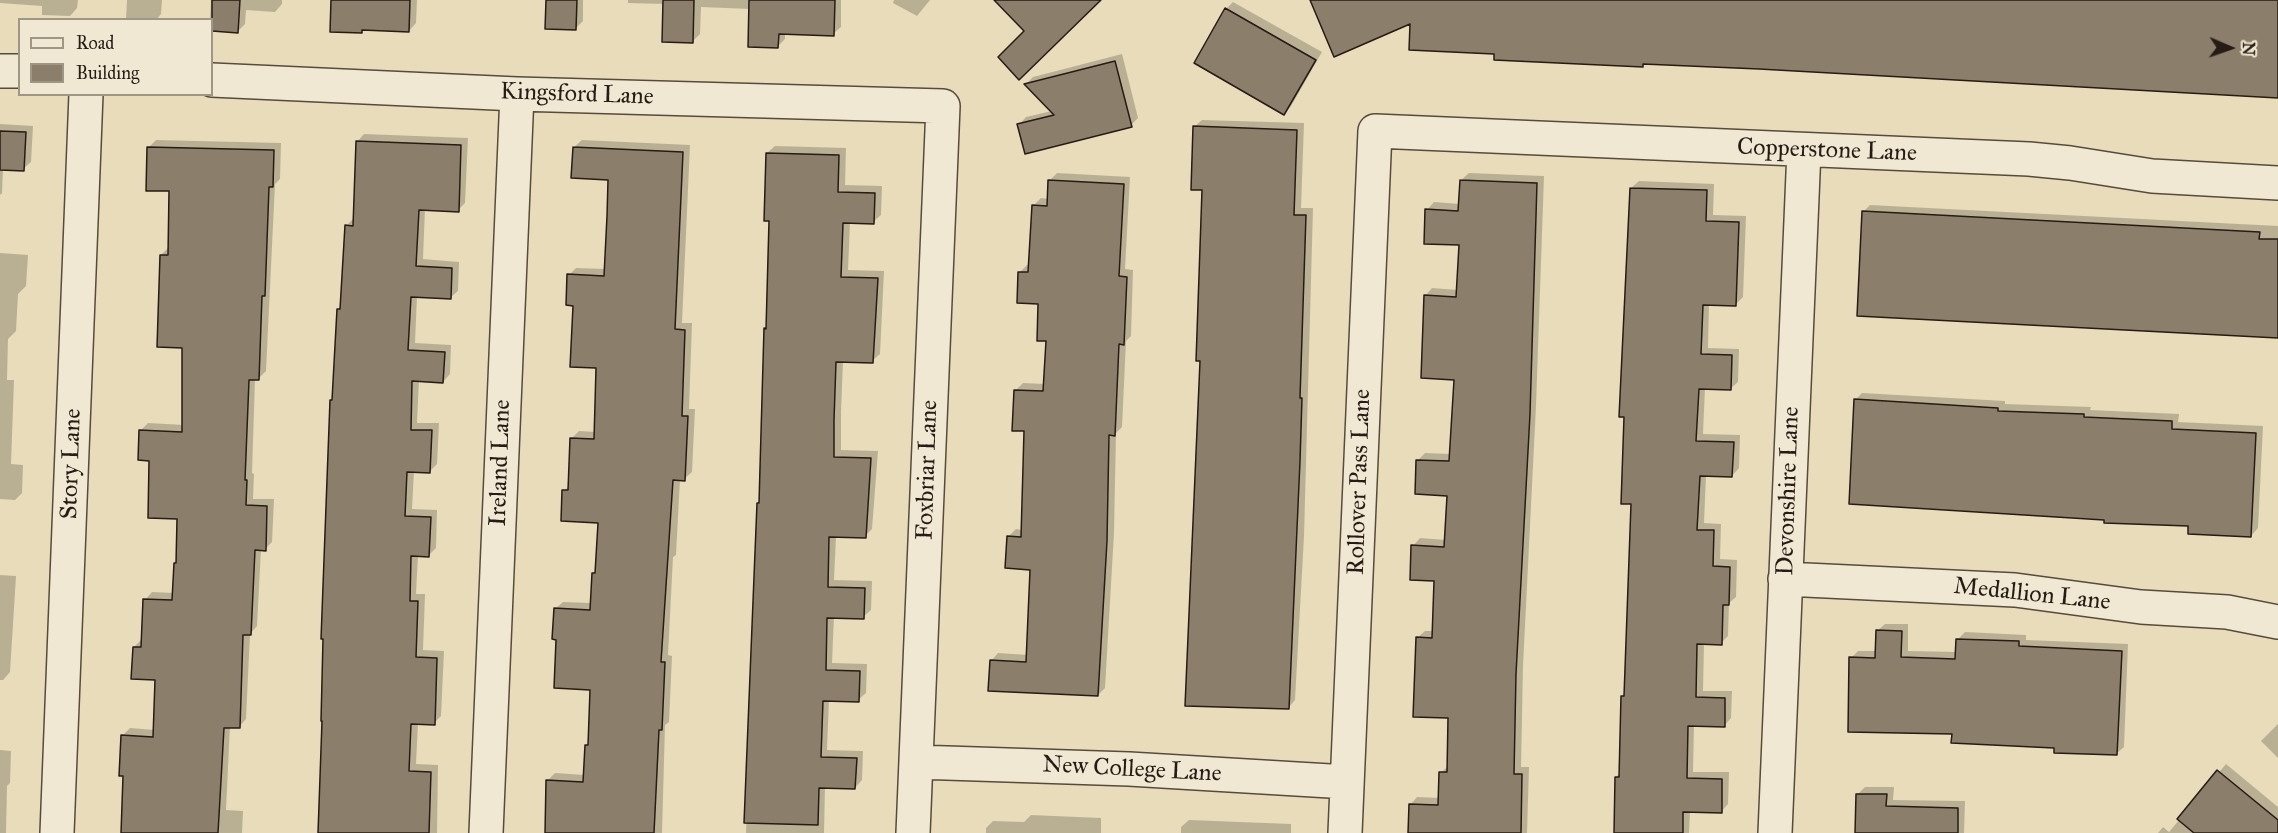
<!DOCTYPE html>
<style>
body{margin:0}
#map{position:relative;width:2278px;height:833px;overflow:hidden;background:#e8dcba;font-family:"IM FELL Great Primer",serif}
canvas{display:block}
.legend{position:absolute;left:18px;top:18px;width:195px;height:78px;box-sizing:border-box;background:#f0e8d2;border:2px solid #a09686;margin:0;padding:8px 10px;list-style:none;font-size:18px;color:#271b15}
.legend li{display:flex;align-items:center;gap:12px;height:30px}
.legend b{width:30px;border:2px solid #a09686}
.north{position:absolute;left:2200px;top:18px;width:60px;height:60px;-webkit-text-stroke:4px #f0e8d2;paint-order:stroke;rotate:92deg;font-size:16px;font-weight:700;line-height:24px;text-align:center;color:#271b15}
.north::after{content:'';display:block;margin:auto;width:21px;height:27px;background:#271b15;clip-path:polygon(50% 0,100% 100%,50% 72%,0 100%)}
</style>
<div id="map">
<canvas width="2278" height="833"></canvas>
<ul class="legend">
<li><b style="height:8px;background:#f0e8d2"></b>Road</li>
<li><b style="height:16px;background:#8b7f6b"></b>Building</li>
</ul>
<div class="north">N</div>
</div>
<script>
const ctx = document.querySelector('canvas').getContext('2d');
ctx.lineJoin = 'round';
function paint(path, color) { ctx.fillStyle = color; ctx.fill(path, 'evenodd'); }
const poly = rows => new Path2D(rows.map(r => 'M' + r).join(''));
function stroke(path, color, width, dash) { ctx.strokeStyle = color; ctx.lineWidth = width; ctx.lineCap = dash ? 'butt' : 'round'; ctx.setLineDash(dash || []); ctx.stroke(path); }
function write(font, color, halo, rows, align = 'center') {
  ctx.font = font + ' "IM FELL Great Primer",serif'; ctx.lineWidth = 4.5; ctx.setLineDash([]); ctx.textBaseline = 'middle'; ctx.strokeStyle = halo; ctx.fillStyle = color; for (const [text, x, y, turn = 0] of rows) {
    ctx.save(); ctx.translate(x, y); ctx.rotate((+turn || 0) * Math.PI / 180); ctx.textAlign = isNaN(turn) ? turn : align; if (halo) ctx.strokeText(text, 0, 0); ctx.fillText(text, 0, 0); ctx.restore();
  }
}
paint(poly([
 [0,0,78,0,77,8,70,16,42,15,42,6,0,3],
 [127,0,162,0,161,14,156,20,126,20],
 [211,0,282,0,282,4,275,12,246,10,245,24,238,31,212,30,212,20,210,20],
 [332,0,417,0,416,23,409,31,364,29,361,31],
 [548,0,583,0,583,21,575,29],
 [628,0,841,0,841,27,833,34,785,32,785,39,778,46,750,9,701,7,700,34,692,42,665,4,628,3],
 [894,0,930,0,917,16,893,3],
 [1233,2,1322,52,1291,106,1284,114,1226,9],
 [1122,54,1138,118,1131,125,1019,125,1026,117,1052,111,1026,84,1033,77],
 [1202,120,1304,123,1301,208,1313,208,1304,536,1295,700,1288,708,1201,360,1204,189,1194,127],
 [0,124,33,126,31,162,23,169,3,168,2,193,0,195],
 [364,134,468,138,465,203,458,210,425,209,423,259,459,262,458,291,450,298,417,296,415,343,451,345,450,374,443,382,419,380,417,423,439,423,437,464,430,471,414,471,412,509,437,510,436,548,428,556,418,555,416,594,425,594,423,650,444,651,441,716,434,723,418,723,416,764,438,765,437,833,319,833,331,400,333,398,338,310,341,307,346,226,353,219,357,142],
 [156,140,281,143,280,179,275,184,266,371,258,379,255,379,252,473,254,474,253,499,274,499,272,542,265,549,261,549,257,626,250,634,246,719,239,727,230,726,226,810,243,811,242,833,123,833,125,774,122,736,130,728,155,730,157,678,134,647,141,640,145,600,152,592,174,593,179,518,151,459,140,431,148,423,184,425,184,347,161,255,169,247,170,190,149,147],
 [582,140,690,145,682,323,692,323,689,409,695,409,692,472,684,479,680,479,676,555,673,557,668,655,672,656,669,722,665,725,662,833,546,833,547,781,555,773,585,775,586,746,589,742,592,688,558,638,555,609,563,602,592,603,593,574,597,570,599,522,564,491,570,485,572,438,579,431,596,432,598,367,575,304,569,275,576,268,606,269,609,178,574,147],
 [775,146,846,148,845,185,882,186,881,215,873,222,850,222,848,270,884,271,880,354,872,361,843,361,841,412,841,450,878,451,872,529,865,536,836,536,834,580,872,581,871,610,863,617,834,616,832,663,867,664,866,693,858,700,829,699,827,750,863,751,862,780,855,788,825,787,824,833,746,833,758,504,760,502,765,329,768,326,771,219,767,153],
 [1057,173,1130,177,1125,269,1133,270,1131,336,1126,341,1122,427,1116,433,1114,533,1105,688,1098,695,991,661,998,653,1028,655,1031,568,1008,537,1016,529,1022,530,1026,430,1015,391,1023,383,1045,384,1047,340,1040,302,1019,273,1027,265,1030,265,1033,206,1041,198,1049,199,1050,180],
 [1469,173,1544,176,1536,406,1523,666,1521,767,1529,767,1527,833,1409,833,1410,805,1417,797,1440,798,1441,773,1449,765,1449,716,1417,638,1425,631,1434,631,1436,579,1413,546,1420,538,1446,540,1448,494,1418,460,1425,453,1451,454,1455,379,1425,296,1432,288,1458,290,1460,244,1427,210,1434,202,1460,204,1461,180],
 [1639,181,1714,184,1713,215,1746,216,1743,297,1735,305,1709,304,1708,348,1739,349,1738,382,1730,389,1705,388,1703,434,1740,435,1739,468,1732,476,1706,475,1704,523,1721,524,1720,559,1737,560,1736,597,1729,603,1728,636,1721,643,1704,643,1703,691,1732,691,1731,718,1724,726,1694,725,1693,772,1729,772,1728,804,1721,812,1690,811,1689,833,1615,833,1616,777,1621,773,1622,696,1626,693,1632,503,1631,188],
 [1870,205,2278,226,2278,336,1863,212],
 [0,253,28,255,26,286,18,294,16,331,8,339,7,380,14,380,11,464,23,465,22,493,15,500,0,499],
 [1862,393,2005,401,2005,404,2091,407,2090,410,2179,414,2178,422,2263,426,2258,528,2251,536,2190,525,2106,519,1855,400],
 [0,575,16,576,10,672,3,680,0,680],
 [1885,624,1908,624,1908,651,1957,652,1958,639,1965,632,2026,635,2026,640,2128,644,2124,747,2116,754,1953,732,1851,658,1858,651,1877,651,1877,631],
 [2278,724,2278,758,2261,741],
 [0,750,11,751,10,783,7,786,6,833,0,833],
 [2226,764,2278,807,2278,833,2158,833,2163,827,2169,832],
 [1865,787,1894,787,1893,800,1965,801,1964,833,1857,833,1858,794],
 [1031,815,1101,818,1101,833,986,833,986,828,993,821,1024,822],
 [1189,820,1291,824,1291,833,1181,833,1181,827]
]), '#0003');
const building = poly([
 [212,0,240,0,238,33,212,31,212,0],
 [331,0,410,0,409,32,362,30,362,33,330,32,331,0],
 [546,0,577,0,576,30,545,29,546,0],
 [663,0,694,0,693,43,662,42,663,0],
 [749,0,835,0,834,36,779,34,778,48,748,47,749,0],
 [994,0,1101,0,1019,80,998,57,1024,31,994,0],
 [1310,0,2278,0,2278,98,1759,69,1643,64,1643,67,1494,60,1494,54,1409,50,1410,24,1334,57,1310,0],
 [1225,8,1316,60,1284,115,1194,63,1225,8],
 [1115,61,1132,127,1025,154,1017,124,1054,115,1024,84,1115,61],
 [1193,126,1297,130,1294,215,1306,215,1300,398,1302,398,1300,461,1289,709,1185,706,1200,361,1196,361,1202,190,1191,190,1193,126],
 [0,131,26,132,24,171,0,170,0,131],
 [356,141,461,145,459,212,419,210,416,266,452,268,451,299,411,297,408,350,445,352,443,383,412,381,411,430,432,430,430,473,407,472,405,516,431,517,429,557,411,556,410,601,418,601,416,657,437,658,435,725,411,724,409,771,431,772,429,833,318,833,322,721,321,721,323,639,321,639,330,400,332,400,337,309,340,309,345,225,353,226,356,141],
 [147,147,274,150,273,187,269,187,265,296,262,296,259,380,249,380,245,480,247,480,246,505,267,506,266,551,255,550,251,635,243,635,240,728,224,728,218,833,121,833,123,776,119,776,121,735,153,737,155,680,131,679,133,647,141,647,143,599,172,600,174,563,176,563,177,519,148,518,149,461,138,460,139,430,182,432,182,348,157,347,160,255,168,255,169,191,146,191,147,147],
 [573,147,683,152,675,329,685,330,682,416,688,416,685,481,673,480,661,662,665,662,662,730,659,730,654,833,545,833,546,780,583,782,585,745,588,745,590,690,554,688,556,640,552,639,554,608,590,610,592,573,595,573,598,523,561,521,562,490,568,490,570,438,594,439,596,368,570,367,573,306,566,305,567,274,604,276,607,216,608,180,571,178,573,147],
 [766,153,839,155,838,192,875,193,874,224,843,223,841,277,878,278,873,363,836,362,834,420,834,457,871,458,866,538,829,537,828,587,865,588,864,619,827,618,826,670,860,671,859,702,823,701,821,757,857,758,855,789,819,788,818,825,744,823,757,503,759,503,764,328,766,329,769,221,764,221,766,153],
 [1048,180,1124,184,1119,276,1127,277,1124,345,1119,344,1115,436,1109,435,1107,541,1098,696,988,691,990,660,1026,662,1030,570,1005,568,1007,536,1021,537,1024,431,1012,431,1014,390,1043,391,1046,341,1037,341,1038,304,1017,303,1018,272,1028,272,1032,205,1047,206,1048,180],
 [1460,180,1537,183,1530,414,1516,674,1514,774,1522,774,1521,833,1408,833,1409,804,1438,805,1439,772,1447,772,1448,718,1413,717,1416,637,1432,638,1434,581,1410,580,1411,545,1444,547,1447,496,1415,494,1416,460,1449,461,1454,380,1421,378,1424,295,1456,297,1459,245,1424,244,1425,209,1458,211,1460,180],
 [1630,188,1707,190,1706,221,1739,222,1736,306,1703,305,1701,354,1732,355,1731,390,1699,389,1696,441,1734,442,1732,477,1700,476,1697,530,1714,530,1713,566,1730,567,1729,605,1723,605,1722,645,1697,644,1696,697,1725,698,1725,727,1688,726,1687,778,1722,779,1722,813,1683,812,1683,833,1614,833,1615,777,1619,777,1621,696,1624,696,1631,504,1621,504,1624,417,1619,417,1630,188],
 [1862,211,2260,232,2259,239,2278,239,2278,338,1857,316,1862,211],
 [1854,399,1998,408,1998,411,2084,414,2084,417,2172,421,2172,429,2256,433,2251,537,2188,534,2188,526,2104,523,2104,520,1849,504,1854,399],
 [1876,630,1902,631,1901,657,1955,659,1956,639,2019,641,2019,646,2122,651,2117,755,2054,753,2054,748,1951,743,1952,734,1848,732,1849,657,1875,658,1876,630],
 [2217,770,2278,820,2278,833,2194,833,2177,819,2217,770],
 [1856,794,1887,794,1886,806,1958,808,1958,833,1855,833,1856,794]
]);
paint(building, '#8b7f6b');
stroke(building, '#271b15', 1.5);
const minor = poly([
 [0,71,20,71],
 [212,80,517,94,943,106,913,833],
 [1785,579,2015,590,2141,607,2227,612,2278,622],
 [916,762,1129,769,1347,782],
 [57,833,86,94],
 [486,833,517,94],
 [1345,833,1375,131,2029,159,2070,163,2152,176,2278,183],
 [1775,833,1804,150]
]);
stroke(minor, '#574b3e', 36);
stroke(minor, '#f0e8d2', 33);
write('24px', '#271b15', '#f0e8d2', [
 ["Kingsford Lane",577,95,2],
 ["Copperstone Lane",1827,151,2],
 ["Ireland Lane",501,463,-88],
 ["Story Lane",72,464,-88],
 ["Foxbriar Lane",928,470,-88],
 ["Rollover Pass Lane",1360,482,-88],
 ["Devonshire Lane",1789,491,-88],
 ["Medallion Lane",2032,595,6],
 ["New College Lane",1132,770,3]
]);
</script>
